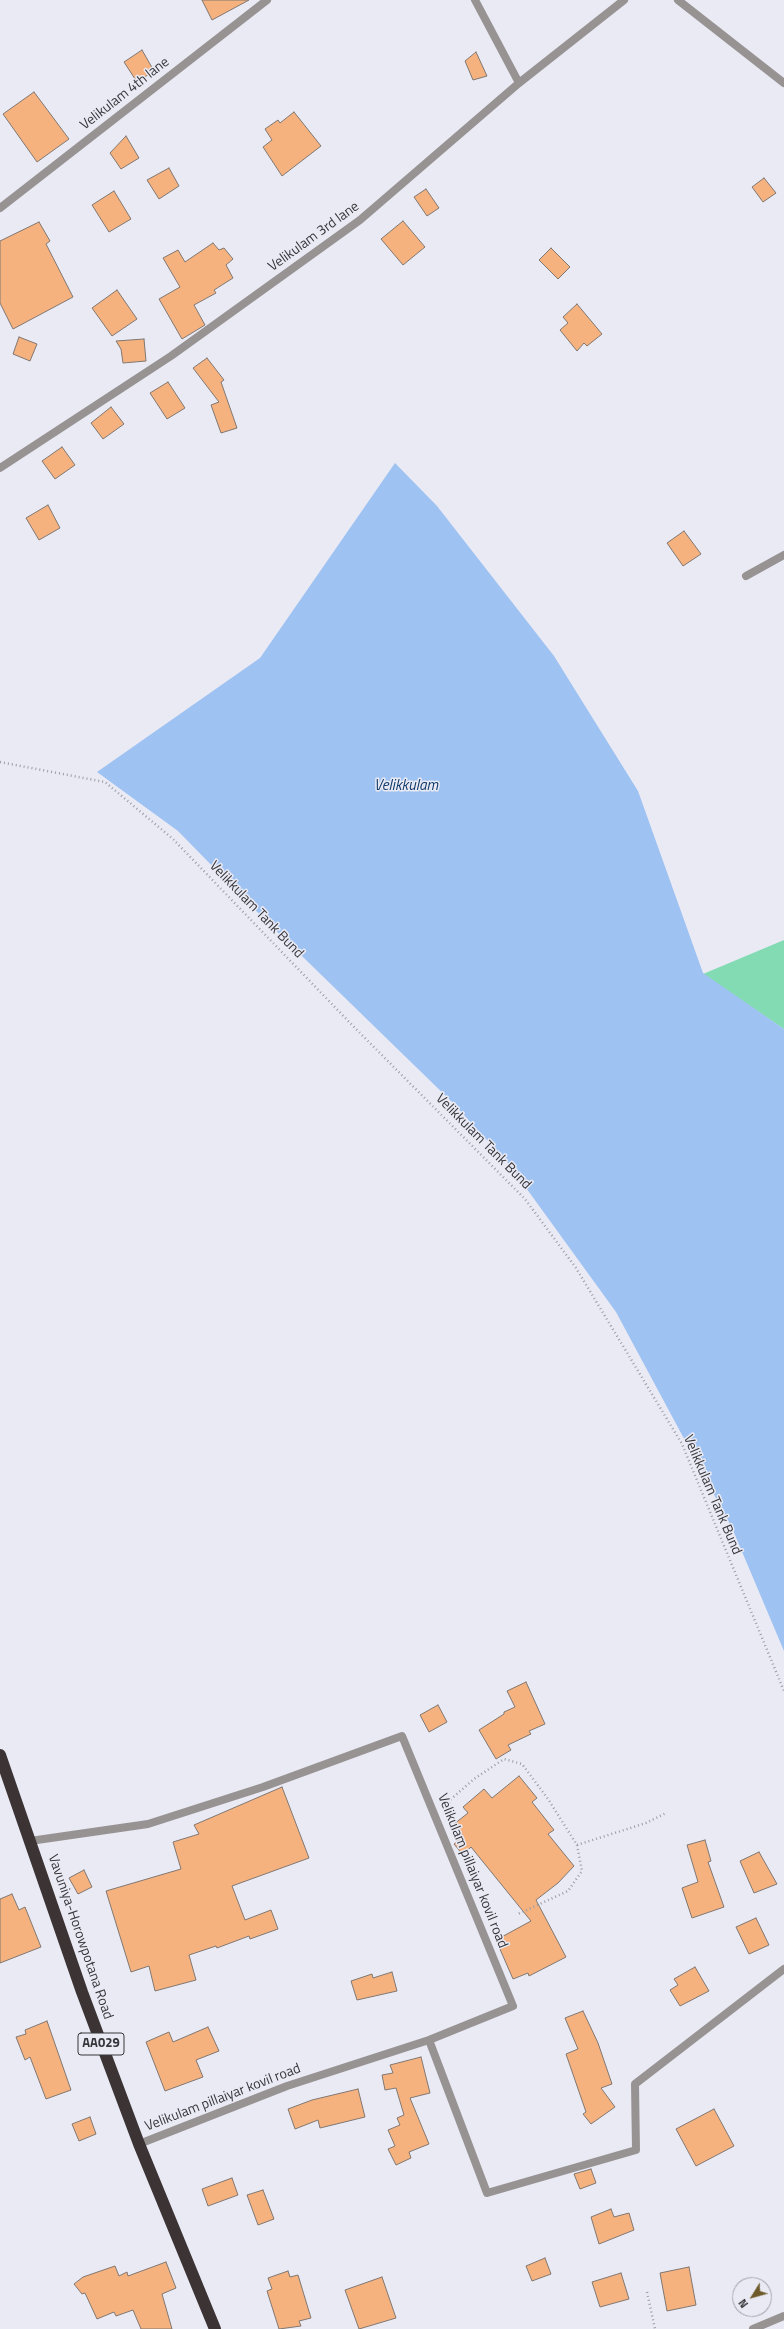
<!DOCTYPE html>
<style>
body{margin:0}
#map{position:relative;width:784px;height:2329px;overflow:hidden;background:#eaeaf5;font-family:"Titillium Web",sans-serif}
canvas{display:block}
.north{position:absolute;left:732px;top:2277px;width:40px;height:40px;box-sizing:border-box;background:#eaeaf5;border:1px solid #a2a2aa;border-radius:50%;rotate:233deg;font-size:11px;font-weight:700;line-height:16px;text-align:center;color:#36363a}
.north::after{content:'';display:block;margin:auto;width:14px;height:18px;background:#6e5b29;clip-path:polygon(50% 0,100% 100%,50% 72%,0 100%)}
</style>
<div id="map">
<canvas width="784" height="2329"></canvas>
<div class="north">N</div>
</div>
<script>
const ctx = document.querySelector('canvas').getContext('2d');
ctx.lineJoin = 'round';
function paint(path, color) { ctx.fillStyle = color; ctx.fill(path, 'evenodd'); }
const poly = rows => new Path2D(rows.map(r => 'M' + r).join(''));
function stroke(path, color, width, dash) { ctx.strokeStyle = color; ctx.lineWidth = width; ctx.lineCap = dash ? 'butt' : 'round'; ctx.setLineDash(dash || []); ctx.stroke(path); }
function write(font, color, halo, rows, align = 'center') {
  ctx.font = font + ' "Titillium Web",sans-serif'; ctx.lineWidth = 3; ctx.setLineDash([]); ctx.textBaseline = 'middle'; ctx.strokeStyle = halo; ctx.fillStyle = color; for (const [text, x, y, turn = 0] of rows) {
    ctx.save(); ctx.translate(x, y); ctx.rotate((+turn || 0) * Math.PI / 180); ctx.textAlign = isNaN(turn) ? turn : align; if (halo) ctx.strokeText(text, 0, 0); ctx.fillText(text, 0, 0); ctx.restore();
  }
}
paint(poly([
 [784,940,784,1029,703,974]
]), '#82dbb3');
paint(poly([
 [395,463,437,506,554,656,638,791,703,973,784,1029,784,1651,732,1528,616,1312,508,1163,452,1102,268,923,178,831,97,772,260,658]
]), '#9ec2f1');
const building = poly([
 [202,0,249,0,212,20,202,0],
 [142,50,154,71,137,82,124,62,142,50],
 [476,52,487,76,473,80,465,61,476,52],
 [34,92,69,139,37,162,3,114,34,92],
 [294,112,321,146,282,176,263,147,272,140,265,129,278,120,280,123,294,112],
 [126,136,139,158,121,169,110,153,126,136],
 [169,168,179,186,159,199,147,180,169,168],
 [764,178,776,193,763,202,752,187,764,178],
 [426,189,439,208,427,216,414,197,426,189],
 [114,191,131,219,109,232,92,205,114,191],
 [403,221,425,247,403,265,381,239,403,221],
 [39,222,50,241,46,244,73,297,13,329,0,303,0,241,39,222],
 [213,243,219,250,224,248,233,259,226,265,233,278,214,290,216,293,194,305,205,325,182,339,159,299,180,287,163,258,178,250,185,262,213,243],
 [551,248,570,267,558,279,539,260,551,248],
 [117,290,137,319,112,336,92,308,117,290],
 [577,304,602,334,587,346,584,343,577,351,560,330,568,323,563,317,577,304],
 [19,337,37,344,30,361,13,354,19,337],
 [144,339,146,361,123,363,121,349,116,341,144,339],
 [207,358,224,380,221,382,237,428,221,433,211,405,219,402,193,368,207,358],
 [168,382,185,408,167,419,150,393,168,382],
 [111,407,124,424,103,439,91,423,111,407],
 [62,447,75,465,55,479,42,461,62,447],
 [48,505,60,528,39,540,26,518,48,505],
 [684,531,701,554,683,566,667,543,684,531],
 [526,1682,545,1724,529,1731,531,1734,508,1745,511,1750,496,1759,479,1730,504,1714,504,1712,515,1707,507,1691,526,1682],
 [438,1705,447,1722,429,1732,420,1715,438,1705],
 [519,1776,537,1798,532,1802,554,1830,548,1834,574,1866,558,1883,536,1900,566,1957,529,1976,528,1973,513,1979,496,1940,531,1921,471,1847,463,1855,454,1844,463,1836,454,1824,468,1813,463,1807,484,1789,492,1798,519,1776],
 [282,1787,309,1858,232,1886,245,1920,271,1910,278,1929,250,1939,249,1936,217,1948,216,1946,189,1955,196,1980,155,1991,149,1966,131,1972,106,1891,181,1869,173,1842,199,1834,194,1825,282,1787],
 [705,1840,711,1861,708,1862,724,1907,692,1918,682,1888,698,1882,687,1845,705,1840],
 [759,1852,777,1884,754,1893,740,1861,759,1852],
 [84,1870,92,1887,78,1894,69,1878,84,1870],
 [12,1894,19,1910,25,1907,41,1947,0,1963,0,1899,12,1894],
 [756,1918,769,1945,749,1954,736,1927,756,1918],
 [695,1967,709,1991,680,2006,670,1990,678,1985,674,1979,695,1967],
 [392,1972,397,1991,357,2000,351,1981,372,1974,373,1978,392,1972],
 [583,2011,598,2043,612,2084,601,2088,615,2107,591,2124,583,2114,586,2112,566,2054,578,2049,565,2018,583,2011],
 [47,2021,71,2090,46,2099,30,2057,25,2060,16,2037,26,2034,25,2030,47,2021],
 [208,2027,219,2051,196,2060,203,2077,165,2091,146,2042,169,2032,173,2042,208,2027],
 [421,2057,430,2093,410,2098,429,2144,409,2152,411,2158,396,2165,388,2149,395,2146,388,2130,400,2125,397,2118,404,2115,396,2088,385,2090,382,2075,393,2073,390,2065,421,2057],
 [358,2089,365,2117,320,2128,318,2120,295,2129,288,2109,312,2100,358,2089],
 [714,2109,734,2146,696,2166,676,2129,714,2109],
 [90,2117,96,2134,79,2141,72,2124,90,2117],
 [591,2169,596,2183,580,2189,574,2174,591,2169],
 [232,2178,238,2195,208,2206,202,2189,232,2178],
 [263,2190,274,2219,258,2225,247,2195,263,2190],
 [611,2209,614,2217,629,2213,634,2230,599,2244,591,2217,611,2209],
 [545,2258,551,2274,532,2281,526,2266,545,2258],
 [166,2262,176,2288,162,2294,172,2329,141,2329,133,2310,116,2316,114,2312,97,2319,85,2293,82,2294,74,2284,83,2277,115,2266,119,2276,127,2272,128,2276,166,2262],
 [689,2267,696,2305,667,2311,660,2273,689,2267],
 [288,2271,290,2277,298,2275,311,2318,299,2321,301,2326,279,2329,267,2291,272,2289,268,2278,288,2271],
 [621,2273,629,2299,600,2307,592,2282,621,2273],
 [382,2277,396,2318,359,2329,345,2290,382,2277]
]);
paint(building, '#f5b27f');
stroke(building, '#807771', 1);
stroke(poly([
 [0,762,105,782,173,839,354,1027,525,1199,576,1268,682,1444,784,1691],
 [447,1811,450,1800,474,1779,504,1759,522,1764,548,1799,577,1845,582,1871,568,1891,518,1914],
 [577,1845,646,1823,666,1813],
 [647,2292,655,2329]
]), '#9d9da5', 2.5, [1, 3]);
stroke(poly([
 [475,0,519,83],
 [678,0,784,83],
 [0,208,267,0],
 [0,468,171,356,360,220,519,83,624,0],
 [746,576,784,555],
 [30,1841,148,1824,263,1787,402,1736,513,2006,429,2040,287,2086,139,2144],
 [429,2040,487,2193,636,2150,635,2084,784,1969],
 [753,2329,784,2316]
]), '#989393', 8);
stroke(poly([
 [0,1755,82,1992,139,2144,215,2329]
]), '#3c3334', 12);
for (const [x, y, w] of [
 [101,2044,46]
]) { const box = new Path2D(); box.roundRect(x - w / 2, y - 11, w, 22, 3); ctx.fillStyle = '#eaeaf5'; ctx.fill(box); stroke(box, '#36363a', 1); }
write('bold 13px', '#36363a', null, [
 ["AA029",101,2044]
]);
write('14px', '#36363a', '#eaeaf5', [
 ["Velikulam 4th lane",125,94,-38],
 ["Velikulam 3rd lane",314,237,-36],
 ["Velikkulam Tank Bund",256,910,46],
 ["Velikkulam Tank Bund",483,1142,45],
 ["Velikkulam Tank Bund",712,1495,67],
 ["Velikulam pillaiyar kovil road",472,1871,68],
 ["Vavuniya-Horowpotana Road",80,1937,71],
 ["Velikulam pillaiyar kovil road",223,2098,-21]
]);
write('italic 15px', '#103a6a', '#eaeaf5', [
 ["Velikkulam",406,786]
]);
</script>
